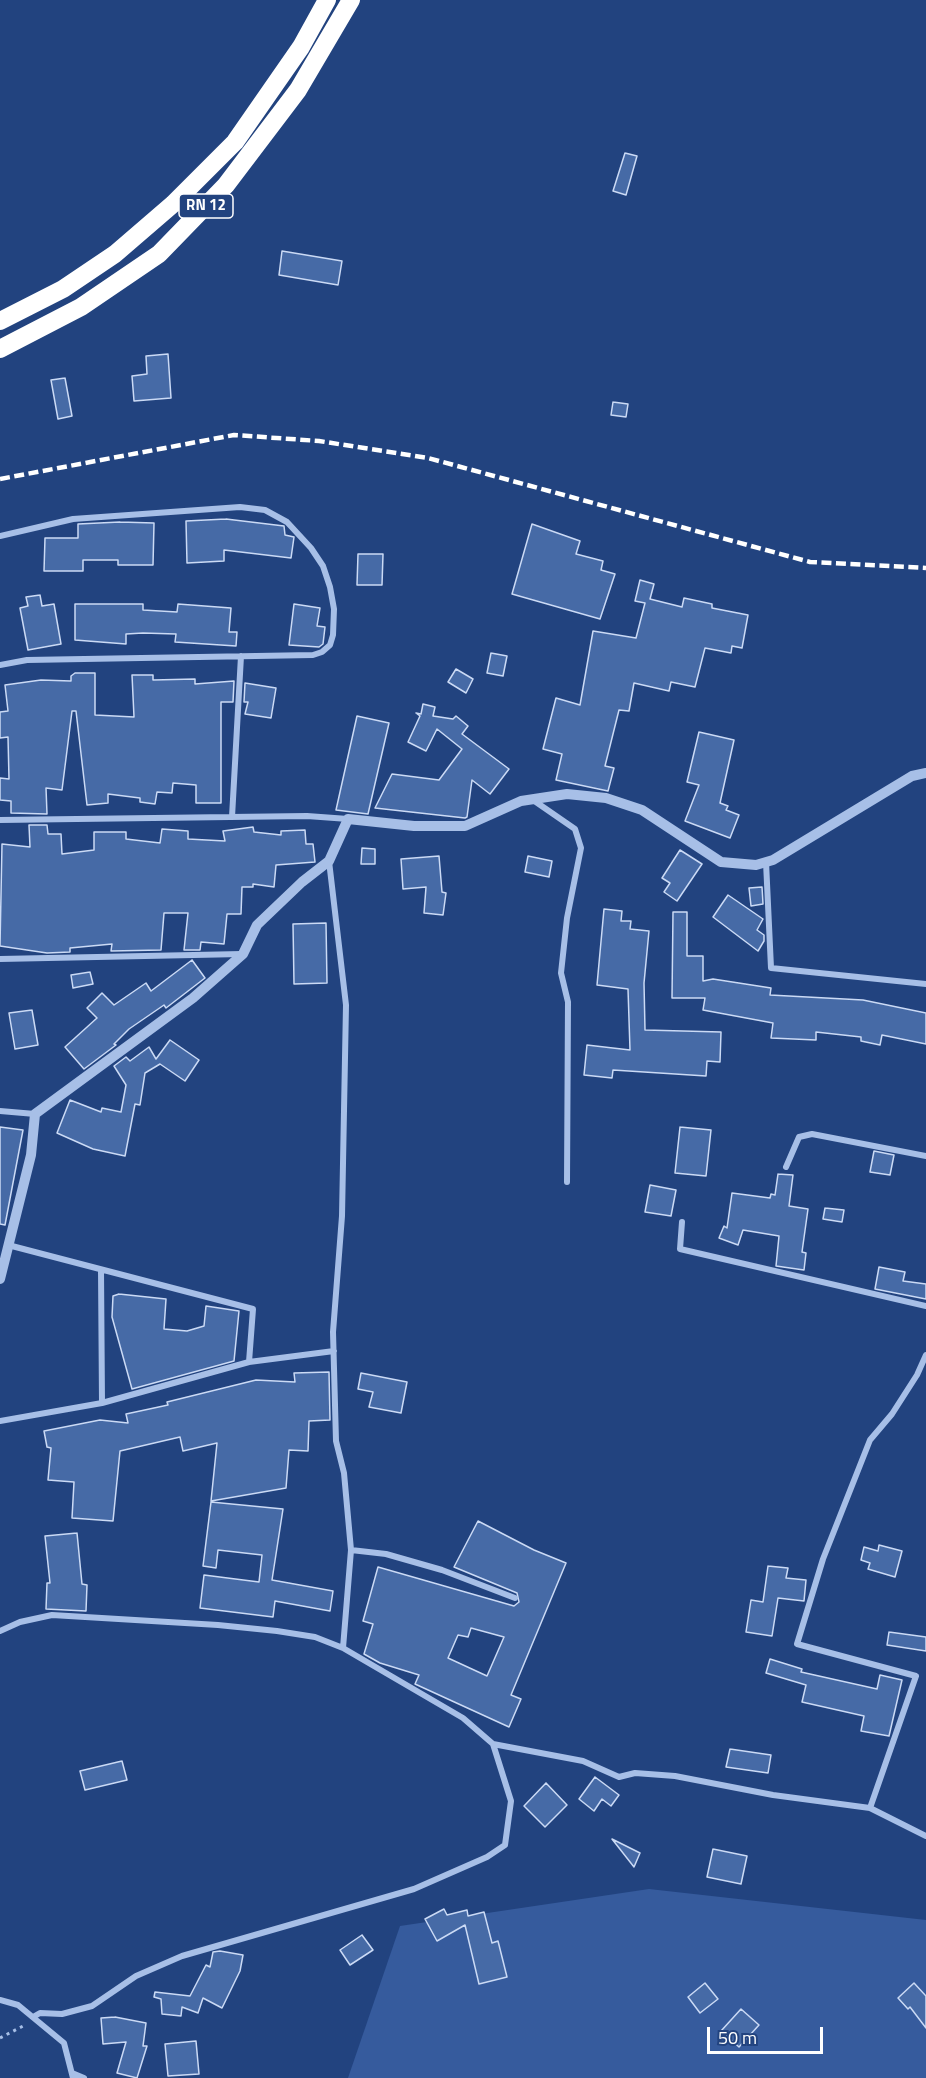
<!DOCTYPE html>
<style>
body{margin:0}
#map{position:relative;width:926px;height:2078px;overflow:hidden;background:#22437f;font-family:"Titillium Web",sans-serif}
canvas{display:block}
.scale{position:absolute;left:707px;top:2027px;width:116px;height:27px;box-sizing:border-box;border:3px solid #fff;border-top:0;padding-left:8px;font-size:18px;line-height:21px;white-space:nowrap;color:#fff;-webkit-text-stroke:4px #22437f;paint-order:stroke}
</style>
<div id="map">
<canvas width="926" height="2078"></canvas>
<div class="scale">50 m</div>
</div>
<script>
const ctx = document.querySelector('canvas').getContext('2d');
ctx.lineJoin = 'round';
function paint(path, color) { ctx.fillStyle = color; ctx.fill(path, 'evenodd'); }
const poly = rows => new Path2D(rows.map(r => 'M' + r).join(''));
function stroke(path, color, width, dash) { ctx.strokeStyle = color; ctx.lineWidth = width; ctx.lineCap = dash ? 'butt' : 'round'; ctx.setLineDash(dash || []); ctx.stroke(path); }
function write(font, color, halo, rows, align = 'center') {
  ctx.font = font + ' "Titillium Web",sans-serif'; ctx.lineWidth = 4.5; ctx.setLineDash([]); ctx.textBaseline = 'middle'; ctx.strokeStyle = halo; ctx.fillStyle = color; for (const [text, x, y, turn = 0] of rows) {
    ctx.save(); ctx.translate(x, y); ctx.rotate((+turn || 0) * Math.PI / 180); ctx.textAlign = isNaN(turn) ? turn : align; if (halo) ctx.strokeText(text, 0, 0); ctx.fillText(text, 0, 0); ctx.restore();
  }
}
paint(poly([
 [649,1889,926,1920,926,2078,348,2078,400,1926]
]), '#365b9d');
const building = poly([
 [625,153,637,156,626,195,613,191,625,153],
 [282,251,342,261,338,285,279,275,282,251],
 [168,354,171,398,134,401,132,376,147,374,146,356,168,354],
 [65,378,72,416,58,419,51,380,65,378],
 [613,402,628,404,626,417,611,415,613,402],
 [226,519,284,526,285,535,294,537,291,558,224,550,224,561,187,563,186,521,226,519],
 [120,522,154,523,153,565,118,565,118,560,83,560,83,571,44,571,45,538,78,538,78,524,120,522],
 [532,524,580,541,576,554,603,561,601,570,615,574,600,619,512,594,532,524],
 [358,554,383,554,382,585,357,585,358,554],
 [640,580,654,584,650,599,682,607,684,598,712,604,712,608,748,615,742,648,732,646,731,653,705,648,695,687,671,682,669,691,634,683,629,711,619,710,605,766,614,768,608,791,556,780,562,754,543,749,556,698,580,705,593,631,636,638,645,603,635,601,640,580],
 [40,595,42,606,54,604,61,644,28,650,20,608,28,606,26,597,40,595],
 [75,604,143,604,143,610,177,612,178,604,231,608,229,632,237,632,236,646,175,642,176,634,143,633,126,634,126,644,75,640,75,604],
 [294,604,320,608,317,626,325,627,323,644,319,647,289,645,294,604],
 [491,653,507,656,503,676,487,673,491,653],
 [456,669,473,679,466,693,448,682,456,669],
 [75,673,95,673,95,715,134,717,132,675,153,675,153,680,195,679,195,684,234,681,233,702,221,702,221,803,196,803,196,785,173,783,172,793,157,792,155,804,140,802,140,798,108,794,108,803,87,805,76,711,72,711,62,790,46,788,47,814,11,813,11,801,0,800,0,778,9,779,8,737,0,738,0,712,8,711,5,685,41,680,71,681,71,676,75,673],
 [245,683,276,688,271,718,245,714,248,702,244,702,245,683],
 [423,704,435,707,433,716,453,719,456,716,468,726,462,734,509,769,490,794,472,780,467,817,465,818,375,808,392,774,439,780,462,749,437,729,426,751,408,742,420,716,416,713,421,714,423,704],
 [357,716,389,723,368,814,336,810,357,716],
 [699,732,734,740,720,803,728,806,726,810,739,815,730,838,685,821,699,785,687,782,699,732],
 [29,825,47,825,48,834,61,834,62,854,94,850,94,832,126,832,126,839,160,843,162,829,188,831,188,839,225,841,223,831,253,827,254,832,281,835,281,831,305,830,306,844,313,844,315,862,276,865,274,887,253,884,253,887,242,887,241,914,227,914,224,944,201,942,200,950,184,950,188,913,164,913,161,950,111,951,112,944,70,948,70,952,47,953,0,946,2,844,30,847,29,825],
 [362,848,375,849,375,864,361,864,362,848],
 [680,850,702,864,677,901,664,892,670,883,662,878,680,850],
 [439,856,442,892,446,893,443,915,424,913,426,887,403,889,401,859,439,856],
 [528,856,552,861,549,877,525,872,528,856],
 [762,887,763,904,751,906,749,888,762,887],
 [728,895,763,919,757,930,764,935,764,941,758,951,713,917,728,895],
 [604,909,622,911,621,921,631,921,630,929,649,931,644,983,645,1030,721,1032,720,1062,707,1061,706,1076,613,1070,612,1078,584,1075,587,1045,630,1050,628,989,597,985,604,909],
 [673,912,687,912,687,956,703,956,703,981,713,979,771,988,770,995,863,1000,926,1013,926,1044,882,1035,880,1045,861,1041,861,1037,816,1032,816,1040,771,1038,773,1023,703,1010,705,998,672,998,673,912],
 [326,923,327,983,294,984,293,924,326,923],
 [192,960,205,978,166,1008,164,1005,129,1029,114,1044,116,1045,84,1069,65,1047,97,1018,87,1008,102,993,114,1005,146,983,151,991,192,960],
 [90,972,93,984,73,988,71,975,90,972],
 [32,1010,38,1045,15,1049,9,1013,32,1010],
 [170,1040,199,1060,185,1081,160,1064,145,1073,140,1105,135,1104,125,1156,93,1149,57,1133,70,1100,101,1112,102,1108,121,1112,126,1085,114,1066,126,1057,130,1061,149,1047,156,1059,170,1040],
 [0,1127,23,1130,5,1225,0,1224,0,1127],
 [680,1127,711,1130,706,1176,675,1173,680,1127],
 [874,1151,894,1155,890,1175,870,1172,874,1151],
 [778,1174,793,1175,789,1206,808,1209,802,1252,806,1253,804,1270,776,1266,779,1236,743,1230,738,1245,719,1238,724,1226,727,1228,732,1193,770,1198,771,1194,775,1195,778,1174],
 [650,1185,676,1190,671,1216,645,1212,650,1185],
 [825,1208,844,1210,842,1222,823,1219,825,1208],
 [879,1267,905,1272,903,1281,926,1284,926,1299,875,1289,879,1267],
 [119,1294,166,1299,164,1329,187,1331,204,1326,206,1306,239,1311,234,1361,132,1389,112,1317,113,1296,119,1294],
 [329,1372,330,1420,309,1421,308,1451,289,1450,286,1488,211,1501,217,1443,183,1451,180,1437,120,1451,113,1521,72,1518,74,1482,48,1480,51,1448,47,1447,44,1431,100,1420,128,1423,126,1414,168,1405,167,1402,256,1380,295,1382,294,1373,329,1372],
 [361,1373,407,1382,401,1413,369,1407,373,1392,358,1389,361,1373],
 [211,1502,283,1509,272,1580,333,1591,330,1611,275,1601,273,1617,200,1608,204,1575,259,1582,262,1555,218,1550,216,1568,203,1566,211,1502],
 [478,1521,534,1550,566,1563,511,1695,521,1699,509,1727,415,1684,419,1675,380,1663,364,1654,373,1624,363,1621,378,1567,514,1606,519,1602,517,1593,454,1567,478,1521],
 [471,1628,504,1637,487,1676,448,1658,458,1635,468,1637,471,1628],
 [77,1533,82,1584,87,1585,86,1611,46,1609,47,1583,50,1583,45,1536,77,1533],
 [879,1545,902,1551,895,1577,868,1569,870,1563,861,1560,864,1547,878,1551,879,1545],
 [768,1566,788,1568,786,1578,806,1580,804,1601,778,1598,772,1636,746,1632,751,1600,763,1602,768,1566],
 [889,1632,926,1637,926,1651,887,1645,889,1632],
 [770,1659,802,1669,801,1672,877,1689,880,1675,902,1680,889,1736,861,1731,864,1716,802,1702,806,1685,766,1673,770,1659],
 [730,1749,771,1755,768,1773,726,1767,730,1749],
 [122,1761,127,1780,85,1790,80,1771,122,1761],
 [595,1777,619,1795,611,1806,602,1799,594,1811,579,1799,595,1777],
 [546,1783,567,1805,545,1827,524,1806,546,1783],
 [612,1839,640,1853,634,1867,612,1839],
 [713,1849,747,1856,741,1884,707,1877,713,1849],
 [444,1909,447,1915,467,1910,468,1916,484,1912,492,1943,498,1941,507,1977,479,1984,465,1925,437,1941,425,1919,444,1909],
 [362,1935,373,1950,350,1965,340,1950,362,1935],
 [220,1951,243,1955,240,1971,222,2008,203,1998,198,2013,182,2007,181,2016,162,2014,161,1999,154,1997,155,1992,190,1996,206,1965,210,1967,213,1952,220,1951],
 [705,1983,718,1999,700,2013,688,1997,705,1983],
 [914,1983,926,1996,926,2028,910,2007,908,2009,898,1998,914,1983],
 [741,2009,759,2025,739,2047,721,2031,741,2009],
 [115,2017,146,2023,143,2046,147,2046,137,2078,117,2073,126,2042,103,2044,101,2018,115,2017],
 [196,2041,199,2074,168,2076,165,2044,196,2041]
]);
paint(building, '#466aa6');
stroke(building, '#cbdaf5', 1.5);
stroke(poly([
 [0,2038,25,2025]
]), '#a7bfe7', 3, [3, 4.5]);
stroke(poly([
 [0,536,73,519,240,507,265,510,287,522,311,548,323,566,330,587,334,609,333,635,330,645,322,652,313,655,27,660,0,665],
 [533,800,575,829,581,848,567,918,561,973,568,1002,567,1182],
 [232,817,241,656],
 [0,820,307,816,348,819],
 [766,862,771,968,926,984],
 [0,959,242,954],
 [0,1111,35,1114],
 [786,1167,799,1137,812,1134,926,1156],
 [682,1222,680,1249,926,1306],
 [8,1245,253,1309,249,1362],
 [101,1270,102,1403],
 [0,1421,102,1403,249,1362,334,1351],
 [351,1550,386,1554,442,1570,515,1598],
 [0,1631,20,1622,52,1615,218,1625,277,1631,315,1637,343,1648,351,1550,344,1473,336,1441,333,1332,342,1216,346,1005,329,861],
 [493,1744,583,1761,619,1777,635,1773,675,1776,773,1795,870,1808,926,1836],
 [870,1808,916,1676,797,1644,823,1559,870,1440,892,1414,917,1375,926,1355],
 [0,2000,18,2005,64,2043,73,2078],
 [33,2017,40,2013,62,2014,92,2006,136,1976,182,1956,414,1889,487,1857,505,1845,511,1801,493,1744,463,1718,343,1648],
 [72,2073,84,2078]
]), '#a7bfe7', 6);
stroke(poly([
 [0,1279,31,1155,35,1114,193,998,243,954,257,925,302,882,329,861,348,819,414,826,465,826,521,801,567,794,606,798,642,810,721,862,756,865,773,860,912,776,926,773]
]), '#a7bfe7', 10);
stroke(poly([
 [0,321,63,289,115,254,173,204,235,142,301,47,327,0],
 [0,349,81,307,159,254,226,185,298,90,351,0]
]), '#fff', 18);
stroke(poly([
 [0,479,234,435,319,441,428,458,810,562,926,568]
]), '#fff', 4.5, [10, 4.5]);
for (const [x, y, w] of [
 [206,206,54]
]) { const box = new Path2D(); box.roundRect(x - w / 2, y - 12, w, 24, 4.5); ctx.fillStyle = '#22437f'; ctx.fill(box); stroke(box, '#fff', 1.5); }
write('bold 15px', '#fff', null, [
 ["RN 12",206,206]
]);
</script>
